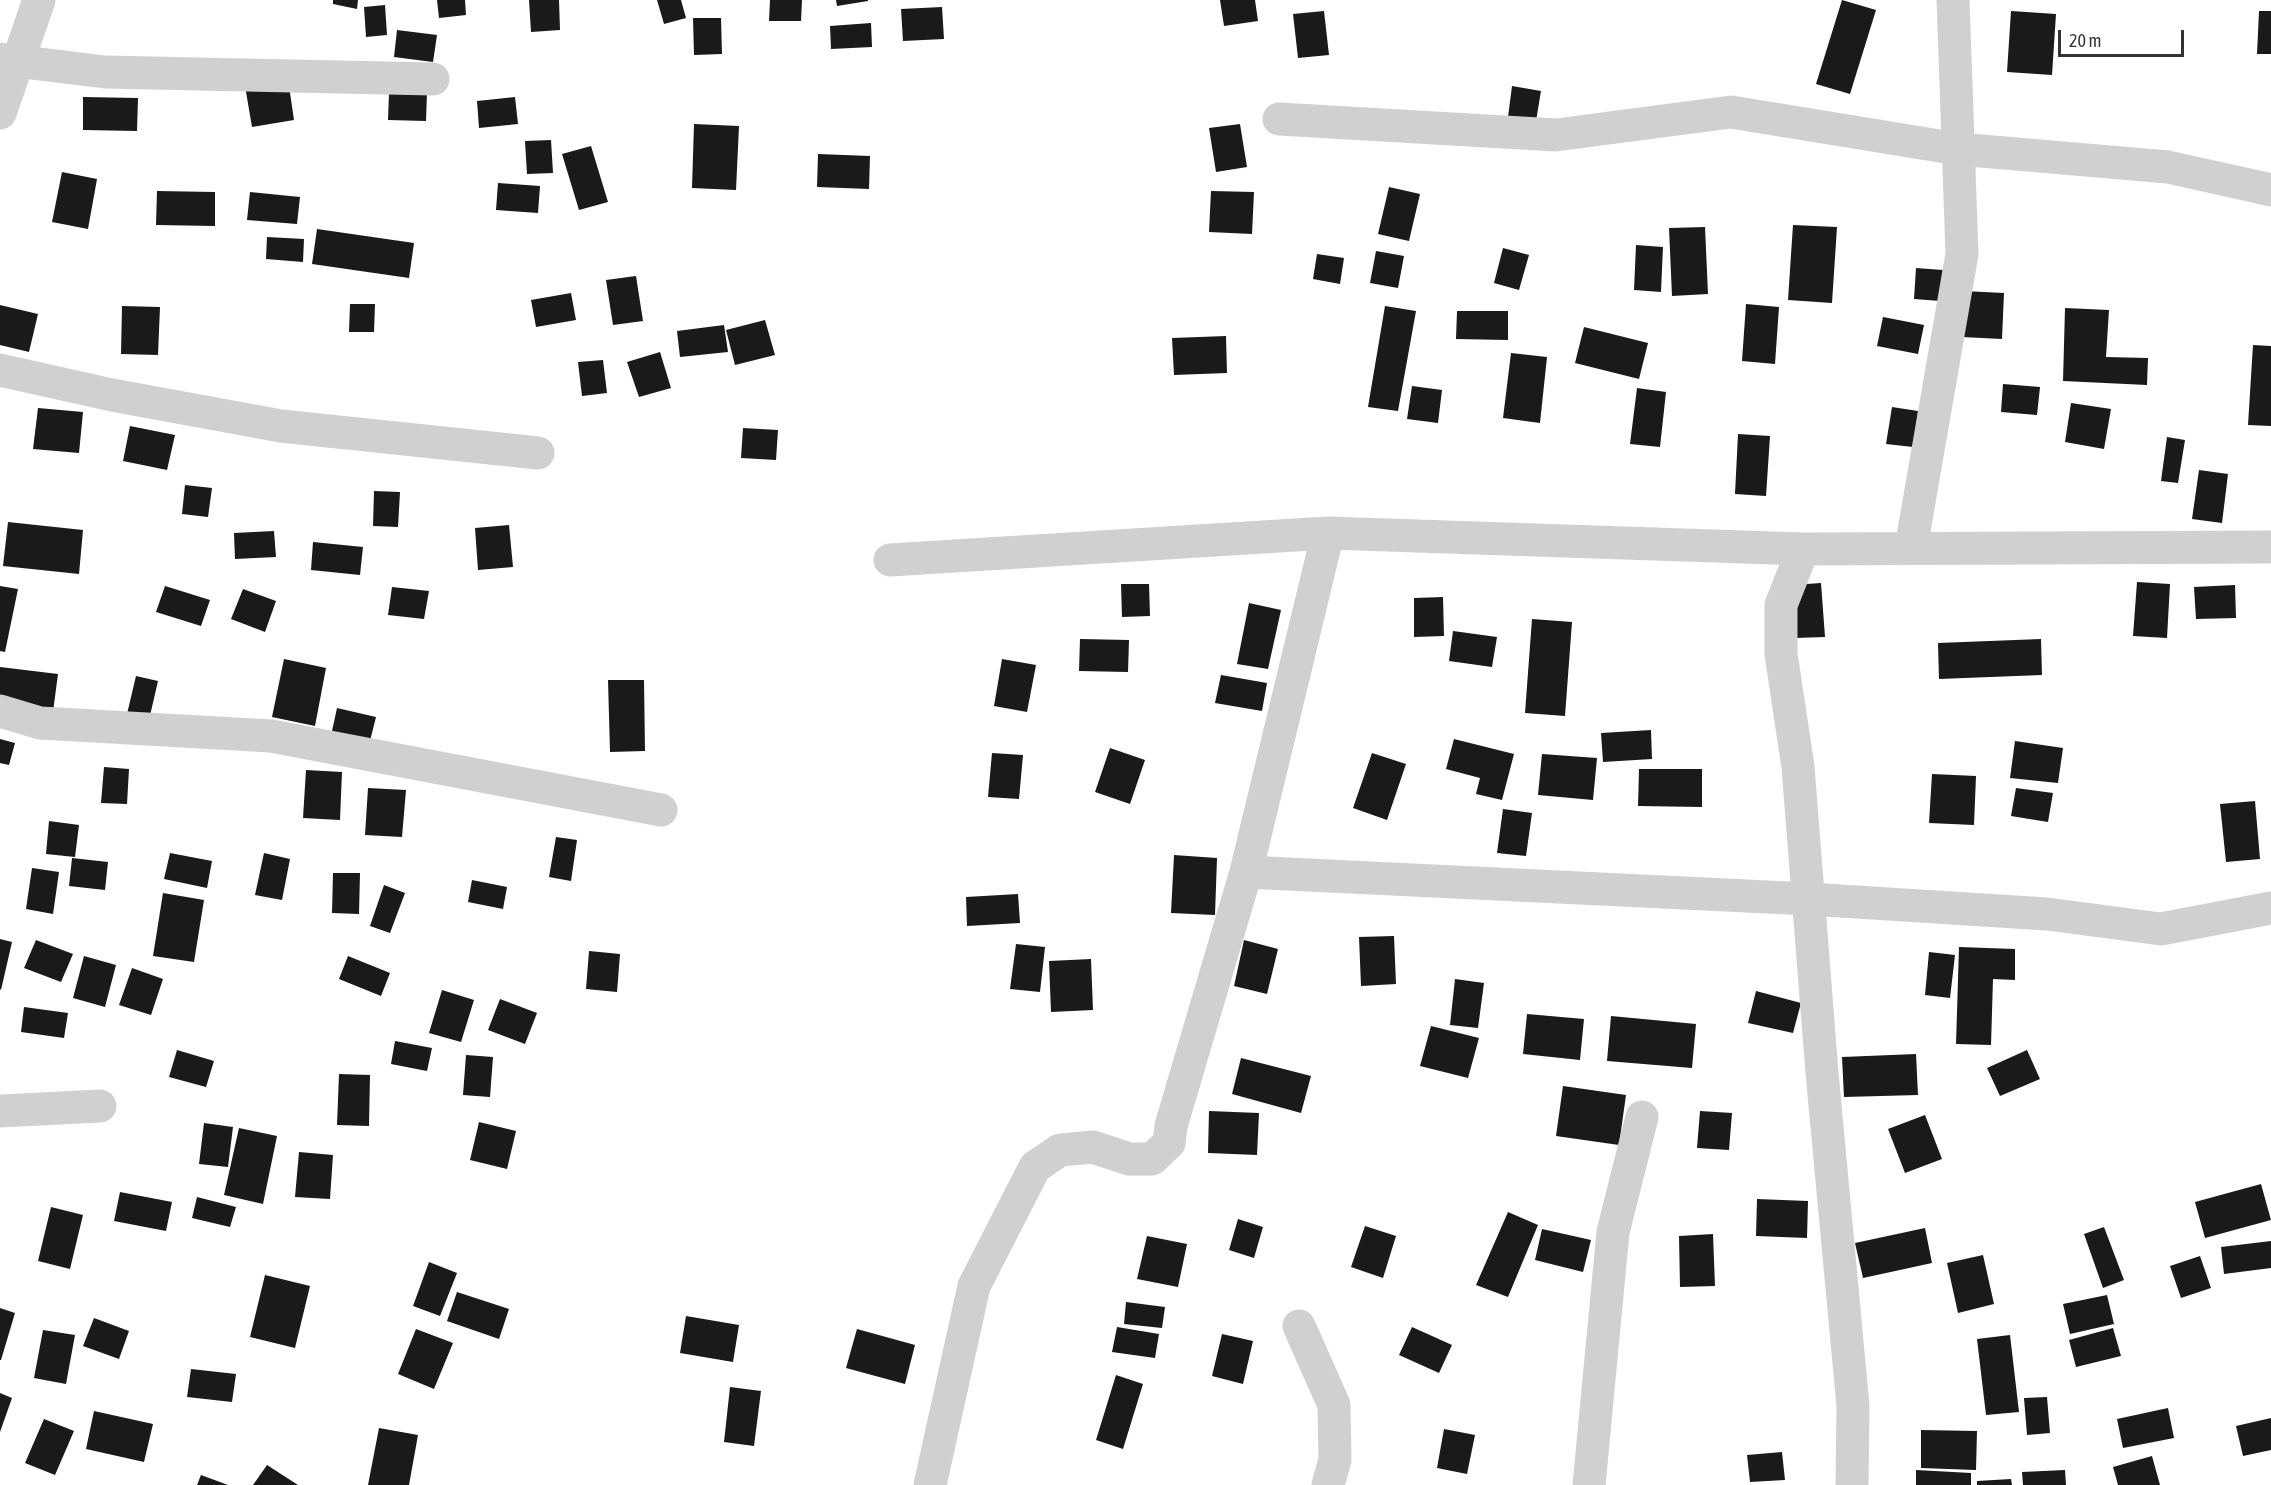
<!DOCTYPE html>
<style>
body{margin:0}
#map{position:relative;width:2271px;height:1485px;overflow:hidden;background:#fff;font-family:"Asap Condensed",sans-serif}
canvas{display:block}
.scale{position:absolute;left:2058px;top:30px;width:126px;height:27px;box-sizing:border-box;border:3px solid #333;border-top:0;padding-left:8px;font-size:18px;line-height:21px;white-space:nowrap;color:#333;-webkit-text-stroke:4px #fff;paint-order:stroke}
</style>
<div id="map">
<canvas width="2271" height="1485"></canvas>
<div class="scale">20 m</div>
</div>
<script>
const ctx = document.querySelector('canvas').getContext('2d');
ctx.lineJoin = 'round';
function paint(path, color) { ctx.fillStyle = color; ctx.fill(path, 'evenodd'); }
const poly = rows => new Path2D(rows.map(r => 'M' + r).join(''));
function stroke(path, color, width, dash) { ctx.strokeStyle = color; ctx.lineWidth = width; ctx.lineCap = dash ? 'butt' : 'round'; ctx.setLineDash(dash || []); ctx.stroke(path); }
paint(poly([
 [333,0,358,0,357,9,333,4],
 [437,0,465,0,466,15,439,18],
 [529,0,559,0,560,30,531,32],
 [657,0,681,0,686,18,664,24],
 [770,0,802,0,801,21,769,21],
 [836,0,868,0,868,1,837,6],
 [1220,0,1255,0,1258,21,1224,26],
 [1842,0,1876,10,1850,94,1816,84],
 [385,5,387,35,366,37,364,7],
 [942,7,944,39,903,41,901,9],
 [1324,11,1329,55,1298,58,1293,14],
 [2011,11,2056,14,2052,75,2007,72],
 [2259,11,2271,11,2271,54,2257,54],
 [693,18,721,18,722,54,694,55],
 [871,23,872,47,831,49,830,26],
 [397,30,437,35,433,62,394,57],
 [288,79,294,120,252,127,245,86],
 [1512,86,1541,91,1536,121,1508,117],
 [389,93,427,93,426,121,388,120],
 [83,97,138,98,137,131,83,130],
 [515,97,518,124,479,128,477,101],
 [694,124,739,126,736,190,692,188],
 [1240,124,1247,167,1216,172,1209,128],
 [551,140,553,173,527,174,525,141],
 [591,146,608,202,579,210,562,154],
 [818,154,870,156,869,189,817,187],
 [62,172,97,179,88,229,52,222],
 [498,183,540,186,538,213,496,210],
 [1389,187,1420,194,1409,241,1378,234],
 [157,191,215,192,215,226,156,225],
 [1211,191,1254,192,1252,234,1209,232],
 [250,192,300,197,297,224,247,220],
 [1793,225,1837,227,1832,303,1788,300],
 [1705,227,1708,294,1672,296,1669,228],
 [317,229,414,243,409,278,312,264],
 [267,237,304,239,303,262,266,259],
 [1636,245,1663,247,1661,292,1634,290],
 [1503,248,1529,255,1519,290,1494,283],
 [1376,251,1404,256,1398,288,1370,283],
 [1317,254,1344,258,1340,284,1313,279],
 [1916,268,1943,270,1940,301,1914,299],
 [636,276,643,321,613,325,606,280],
 [1964,291,2004,293,2002,339,1962,337],
 [571,293,576,320,536,327,531,300],
 [350,304,375,304,374,332,349,332],
 [1746,304,1779,307,1775,364,1742,361],
 [0,305,38,314,29,352,0,345],
 [122,306,160,307,158,355,121,354],
 [1385,306,1416,311,1398,411,1368,407],
 [2065,308,2109,310,2106,357,2148,358,2147,385,2063,381],
 [1457,311,1508,311,1508,340,1456,339],
 [1883,317,1924,325,1918,354,1877,346],
 [765,320,775,355,735,365,726,330],
 [724,325,728,352,680,357,677,331],
 [1584,327,1648,343,1639,379,1575,363],
 [1226,336,1227,373,1174,375,1172,338],
 [2253,345,2271,346,2271,426,2248,425],
 [660,352,671,388,639,397,627,362],
 [1511,353,1547,357,1540,423,1503,418],
 [603,360,607,393,582,396,578,362],
 [2003,384,2040,387,2037,415,2001,412],
 [1412,386,1442,390,1438,423,1407,419],
 [1637,388,1666,392,1660,447,1630,444],
 [2071,403,2111,409,2104,449,2065,442],
 [1892,407,1918,411,1913,447,1886,444],
 [38,408,83,412,79,453,33,449],
 [130,426,175,435,167,470,123,461],
 [743,428,778,430,776,460,741,458],
 [1738,434,1770,436,1766,496,1735,494],
 [2167,437,2185,440,2178,483,2161,481],
 [2199,470,2228,474,2222,523,2192,519],
 [185,485,212,488,208,517,182,514],
 [374,491,400,492,398,527,373,526],
 [8,522,83,530,79,574,3,566],
 [509,525,513,567,478,570,475,528],
 [274,531,276,557,235,559,234,533],
 [313,542,363,547,360,575,311,570],
 [2137,582,2170,584,2167,638,2133,636],
 [1821,583,1825,637,1795,638,1792,585],
 [1121,584,1149,584,1150,616,1122,617],
 [2235,585,2236,618,2196,619,2194,587],
 [0,586,18,589,5,652,0,651],
 [165,586,210,600,201,626,156,612],
 [392,587,429,591,424,619,388,615],
 [243,589,276,601,265,632,231,619],
 [1443,597,1444,636,1414,637,1414,598],
 [1249,603,1281,610,1268,669,1237,664],
 [1532,619,1572,622,1565,716,1525,713],
 [1453,631,1497,637,1492,667,1449,661],
 [1080,639,1129,640,1128,672,1079,671],
 [2041,639,2042,675,1939,679,1938,643],
 [284,659,326,668,315,726,272,717],
 [1002,659,1036,665,1027,712,994,706],
 [0,667,58,674,53,712,0,706],
 [1221,675,1267,683,1262,711,1215,703],
 [136,676,158,681,149,720,127,714],
 [608,680,644,680,645,751,610,752],
 [337,708,376,717,367,753,329,745],
 [1651,730,1652,759,1603,762,1601,733],
 [0,739,15,743,9,765,0,763],
 [1454,739,1514,754,1502,800,1476,794,1480,778,1446,769],
 [2015,741,2063,748,2058,783,2010,778],
 [1110,748,1145,760,1130,804,1095,792],
 [992,753,1023,755,1019,799,988,797],
 [1372,753,1406,764,1387,820,1353,808],
 [1542,754,1597,758,1593,800,1538,795],
 [104,767,129,769,127,804,101,803],
 [1639,769,1702,769,1702,807,1638,806],
 [306,770,342,772,340,820,303,818],
 [1932,774,1976,776,1974,825,1929,823],
 [368,788,406,790,402,837,365,835],
 [2016,788,2053,793,2048,822,2011,816],
 [2255,801,2260,859,2226,862,2220,804],
 [1503,809,1532,813,1526,856,1497,853],
 [49,821,79,825,75,857,46,854],
 [556,837,577,840,571,881,549,877],
 [170,853,212,861,207,888,164,879],
 [264,853,290,859,282,900,255,895],
 [1174,855,1217,858,1215,915,1171,913],
 [72,858,108,862,105,890,69,886],
 [32,868,59,872,53,914,26,909],
 [333,873,360,873,359,914,332,913],
 [472,880,507,887,503,909,468,902],
 [384,885,405,893,390,933,370,926],
 [163,893,204,900,194,962,153,956],
 [1018,894,1020,923,967,926,966,897],
 [1394,936,1396,984,1361,986,1359,937],
 [0,939,12,942,1,990,0,989],
 [36,940,73,954,61,982,24,968],
 [1244,940,1278,949,1267,994,1234,986],
 [1016,944,1045,947,1040,992,1010,989],
 [1959,947,2015,949,2015,980,1993,979,1991,1045,1956,1044],
 [589,951,620,954,617,992,586,989],
 [1929,952,1955,955,1950,998,1925,995],
 [84,956,116,965,105,1007,73,998],
 [348,956,390,973,381,996,339,979],
 [1091,959,1093,1010,1051,1012,1049,961],
 [132,968,163,979,151,1015,119,1005],
 [1455,979,1484,983,1478,1028,1450,1025],
 [442,990,474,1000,461,1042,429,1033],
 [1756,991,1801,1003,1793,1033,1748,1023],
 [500,999,537,1013,525,1044,488,1030],
 [24,1007,68,1013,64,1038,21,1032],
 [1527,1014,1584,1019,1580,1060,1523,1054],
 [1611,1016,1696,1024,1692,1068,1607,1061],
 [1431,1026,1479,1038,1468,1078,1420,1066],
 [395,1041,432,1048,427,1071,391,1064],
 [177,1050,214,1061,206,1087,169,1077],
 [2027,1050,2040,1079,2000,1096,1987,1068],
 [1916,1054,1918,1095,1844,1097,1842,1057],
 [466,1055,493,1057,490,1097,463,1095],
 [1241,1058,1311,1076,1301,1113,1232,1094],
 [339,1074,370,1075,369,1126,337,1125],
 [1563,1086,1626,1095,1619,1145,1556,1136],
 [1209,1111,1259,1113,1257,1155,1208,1153],
 [1700,1111,1732,1113,1729,1150,1697,1148],
 [1925,1115,1942,1159,1905,1173,1888,1129],
 [479,1122,516,1131,507,1169,470,1160],
 [204,1123,233,1127,228,1167,199,1164],
 [239,1128,277,1136,263,1204,224,1195],
 [299,1152,333,1155,330,1199,295,1197],
 [2261,1184,2271,1220,2205,1238,2195,1202],
 [120,1192,172,1202,166,1231,114,1221],
 [197,1197,236,1207,230,1227,192,1218],
 [1757,1199,1808,1201,1807,1238,1756,1236],
 [51,1207,83,1215,70,1269,38,1261],
 [1508,1212,1538,1225,1508,1297,1476,1285],
 [1238,1219,1263,1227,1254,1258,1229,1250],
 [1365,1226,1396,1236,1383,1278,1351,1267],
 [2104,1227,2124,1280,2103,1288,2084,1234],
 [1925,1228,1932,1263,1863,1278,1855,1243],
 [1542,1229,1591,1240,1583,1272,1535,1260],
 [1713,1234,1715,1286,1680,1287,1679,1236],
 [1147,1236,1187,1244,1178,1287,1137,1279],
 [2271,1241,2271,1268,2224,1274,2221,1247],
 [1983,1255,1994,1304,1958,1313,1947,1263],
 [2200,1256,2211,1288,2181,1298,2170,1266],
 [429,1262,457,1273,440,1316,413,1306],
 [265,1275,310,1286,295,1348,250,1337],
 [457,1292,509,1309,499,1339,447,1321],
 [2107,1295,2114,1324,2070,1334,2063,1304],
 [1126,1302,1165,1307,1162,1328,1124,1324],
 [0,1308,15,1313,1,1360,0,1360],
 [686,1316,739,1325,733,1362,680,1353],
 [94,1318,129,1331,119,1359,83,1346],
 [1117,1327,1159,1334,1155,1358,1112,1352],
 [1412,1327,1452,1345,1439,1373,1399,1355],
 [2113,1328,2121,1356,2076,1367,2069,1340],
 [416,1329,453,1343,434,1389,398,1374],
 [857,1329,915,1345,905,1384,846,1368],
 [43,1330,75,1335,66,1384,34,1378],
 [1222,1334,1253,1341,1243,1384,1212,1376],
 [2010,1335,2019,1412,1986,1415,1977,1339],
 [191,1369,236,1374,232,1402,187,1397],
 [1116,1375,1143,1384,1123,1449,1096,1440],
 [730,1387,761,1391,754,1446,724,1442],
 [0,1393,12,1398,0,1432],
 [2047,1397,2050,1433,2027,1435,2024,1398],
 [2168,1408,2174,1438,2123,1448,2117,1419],
 [94,1411,153,1424,144,1462,86,1449],
 [2271,1418,2271,1450,2243,1456,2236,1426],
 [44,1419,74,1431,55,1475,25,1463],
 [379,1428,418,1435,409,1485,368,1485],
 [1444,1429,1475,1435,1467,1474,1437,1468],
 [1921,1430,1977,1431,1976,1470,1921,1468],
 [1782,1452,1785,1480,1750,1482,1747,1455],
 [2152,1456,2160,1485,2118,1485,2113,1467],
 [267,1465,298,1485,253,1485],
 [1916,1470,1971,1473,1971,1485,1916,1485],
 [2065,1470,2066,1485,2023,1485,2022,1472],
 [201,1475,228,1485,197,1485],
 [2011,1479,2012,1485,1977,1485,1977,1481]
]), '#1a1a1a');
stroke(poly([
 [0,59,105,72,433,79],
 [0,113,39,0],
 [1279,119,1556,135,1731,112,1958,149,2168,167,2271,190],
 [0,370,112,395,281,426,538,453],
 [1911,548,1962,254,1953,0],
 [1803,549,1781,605,1781,654,1798,767,1822,1073,1853,1406,1852,1485],
 [890,560,1328,533,1803,549,2271,547],
 [0,711,40,723,271,736,661,810],
 [1246,872,1809,899,2047,914,2161,929,2271,908],
 [0,1111,100,1106],
 [1299,1326,1334,1405,1335,1460,1328,1485],
 [930,1485,974,1286,1035,1167,1060,1150,1093,1147,1129,1159,1152,1159,1169,1143,1171,1126,1246,872,1328,533],
 [1589,1485,1613,1232,1642,1117]
]), '#d0d0d0', 33);
</script>
